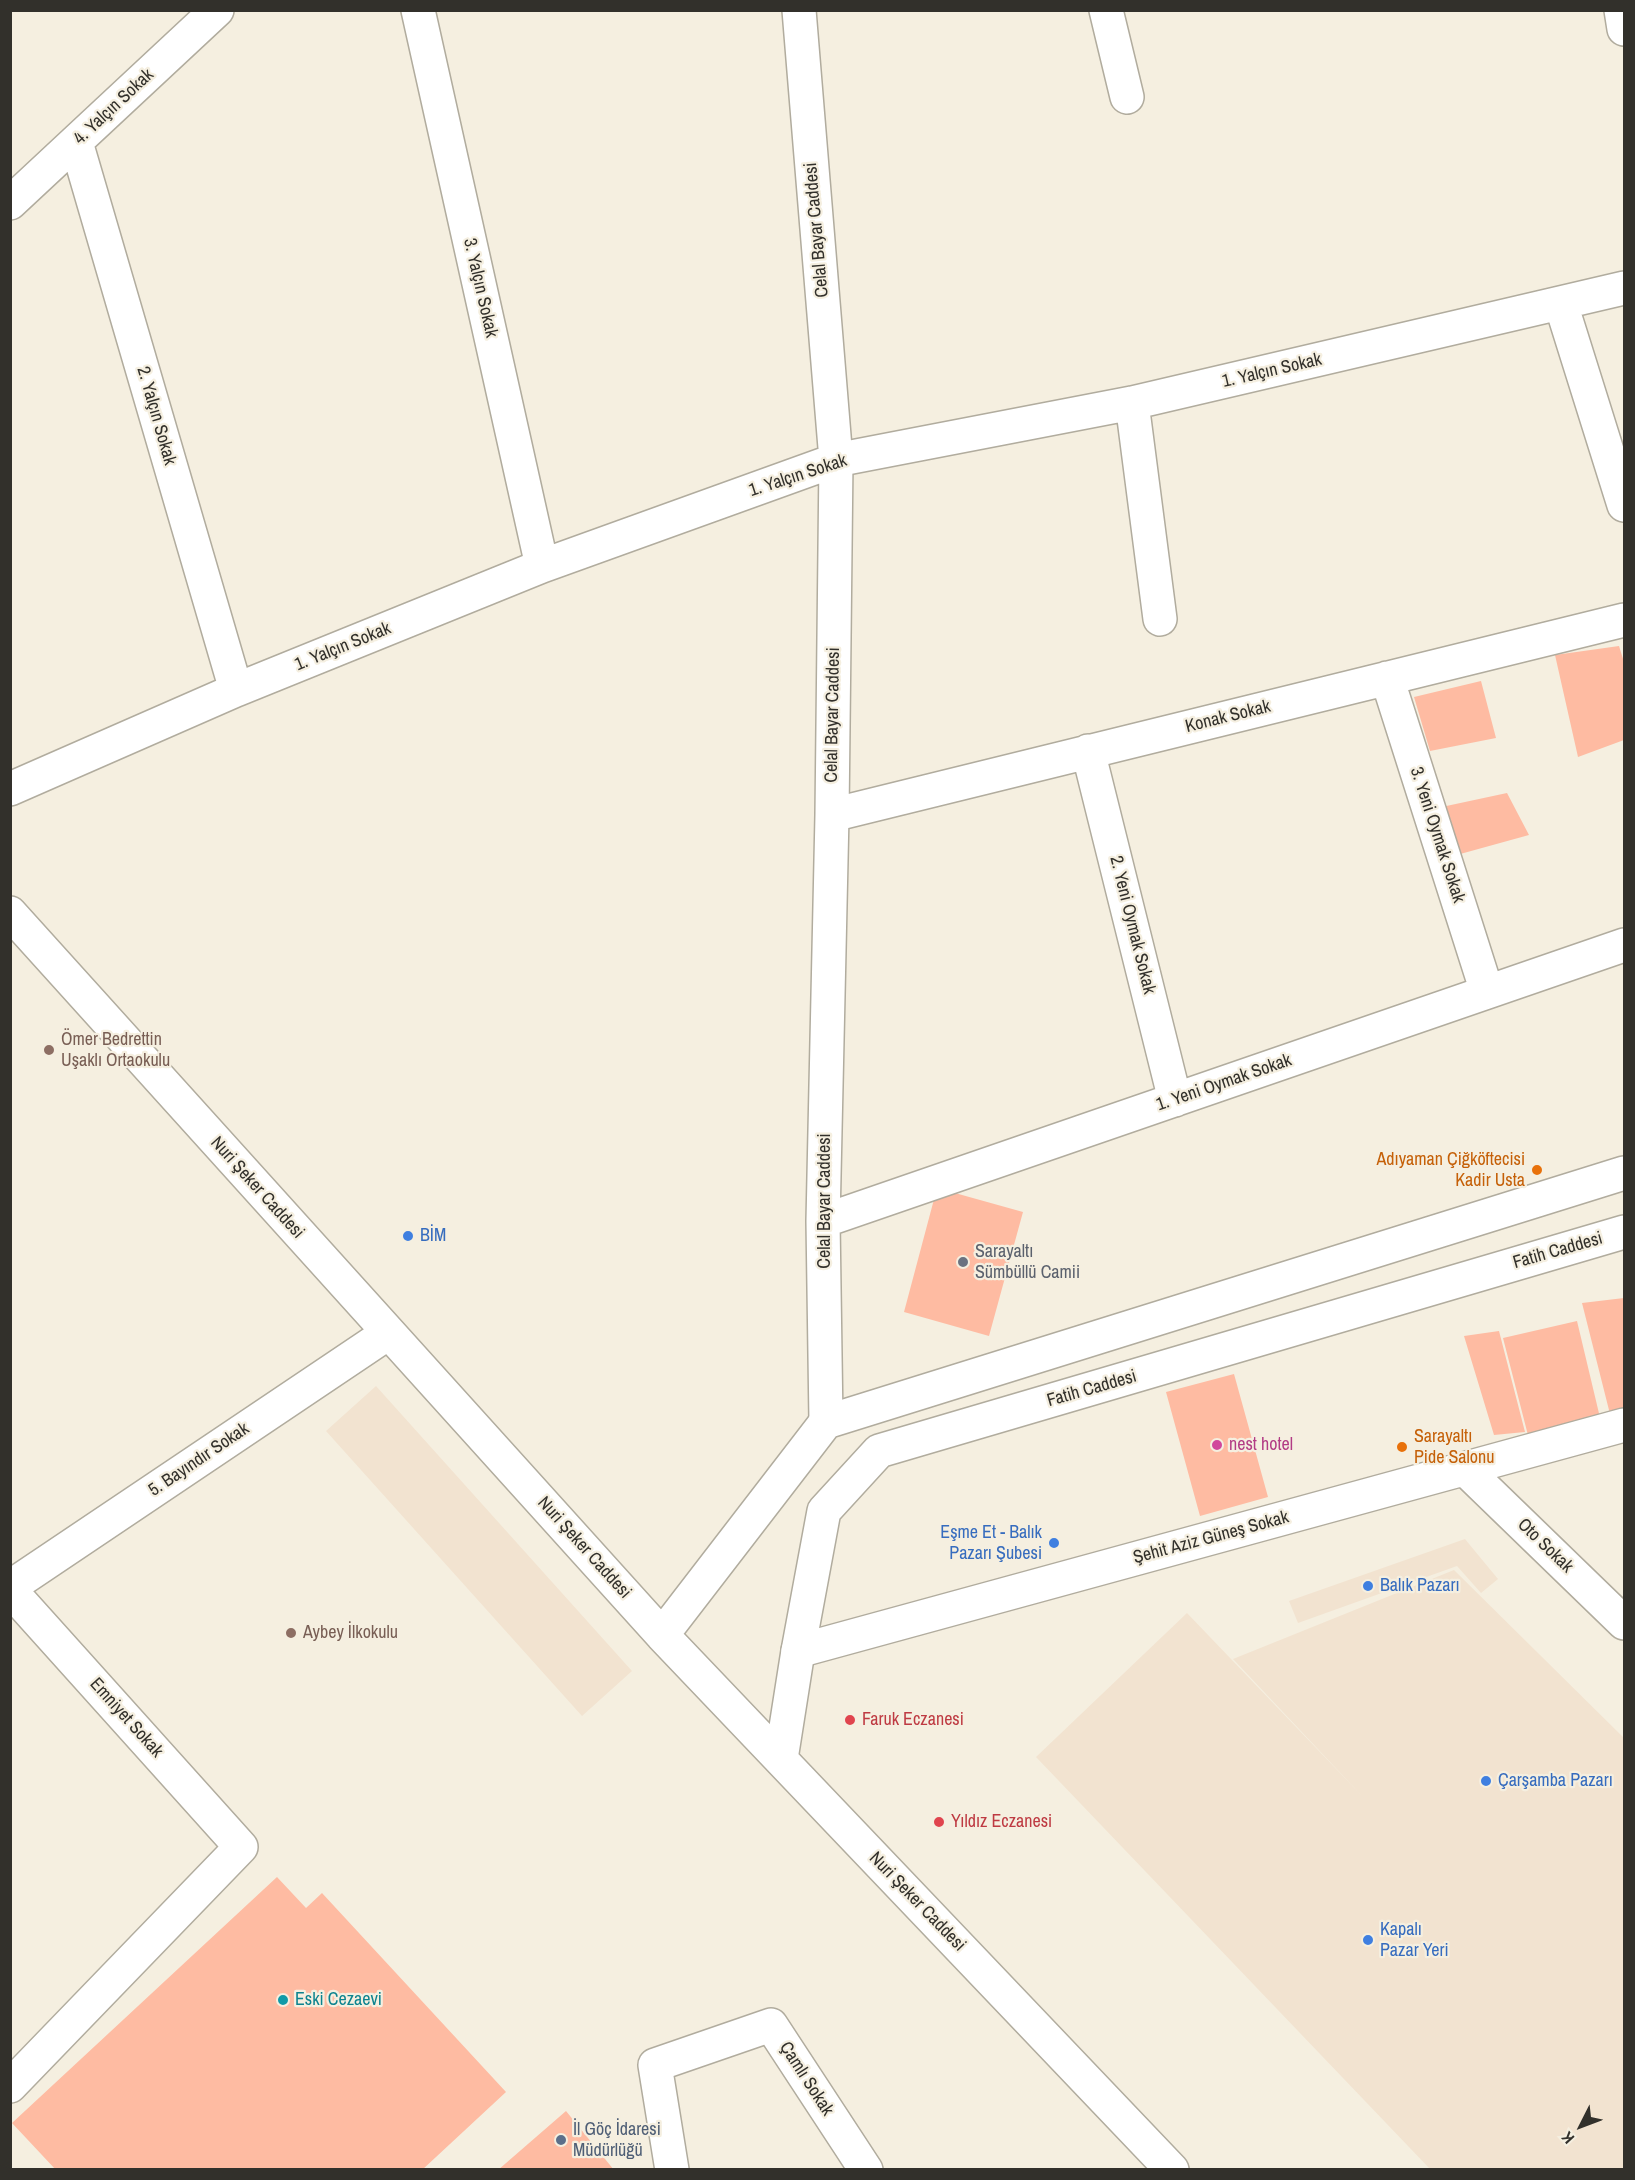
<!DOCTYPE html>
<meta charset="utf-8">
<style>
body{margin:0}
#map{position:relative;width:1635px;height:2180px;overflow:hidden;background:#f5efe0;font-family:"Archivo Narrow",sans-serif}
canvas{display:block}
.frame{position:absolute;inset:0;border:12px solid #32302b;pointer-events:none}
.north{position:absolute;left:1551px;top:2096px;width:60px;height:60px;-webkit-text-stroke:4px #f5efe0;paint-order:stroke;rotate:228deg;font-size:16px;font-weight:700;line-height:24px;text-align:center;color:#32302b}
.north::after{content:'';display:block;margin:auto;width:21px;height:27px;background:#32302b;clip-path:polygon(50% 0,100% 100%,50% 72%,0 100%)}
</style>
<div id="map">
<canvas width="1635" height="2180"></canvas>
<div class="frame"></div>
<div class="north">K</div>
</div>
<script>
const ctx = document.querySelector('canvas').getContext('2d');
ctx.lineJoin = 'round';
function paint(path, color) { ctx.fillStyle = color; ctx.fill(path, 'evenodd'); }
const poly = rows => new Path2D(rows.map(r => 'M' + r).join(''));
function stroke(path, color, width, dash) { ctx.strokeStyle = color; ctx.lineWidth = width; ctx.lineCap = dash ? 'butt' : 'round'; ctx.setLineDash(dash || []); ctx.stroke(path); }
function write(font, color, halo, rows, align = 'center') {
  ctx.font = font + ' "Archivo Narrow",sans-serif'; ctx.lineWidth = 4.5; ctx.setLineDash([]); ctx.textBaseline = 'middle'; ctx.strokeStyle = halo; ctx.fillStyle = color; for (const [text, x, y, turn = 0] of rows) {
    ctx.save(); ctx.translate(x, y); ctx.rotate((+turn || 0) * Math.PI / 180); ctx.textAlign = isNaN(turn) ? turn : align; if (halo) ctx.strokeText(text, 0, 0); ctx.fillText(text, 0, 0); ctx.restore();
  }
}
paint(poly([
 [376,1386,632,1671,582,1716,326,1431],
 [1465,1539,1498,1579,1481,1593,1457,1566,1298,1623,1289,1601],
 [1454,1570,1624,1738,1624,2169,1430,2169,1036,1757,1187,1613,1364,1798,1233,1659]
]), '#f2e3d0');
paint(poly([
 [1619,646,1624,662,1624,740,1578,757,1555,655],
 [1481,681,1496,738,1430,751,1414,697],
 [1507,793,1529,835,1453,856,1437,808],
 [937,1188,1023,1212,989,1336,904,1312],
 [1624,1298,1624,1414,1611,1418,1582,1303],
 [1577,1321,1602,1426,1530,1443,1503,1338],
 [1499,1331,1525,1432,1494,1435,1464,1336],
 [1234,1374,1268,1497,1200,1516,1166,1392],
 [277,1877,306,1908,322,1893,506,2092,422,2170,56,2170,12,2123],
 [566,2111,614,2170,498,2170]
]), '#febba2');
const minor = poly([
 [418,10,542,566],
 [799,10,836,460,832,815,823,1221,826,1422],
 [1106,10,1127,97],
 [1621,10,1624,29],
 [76,142,236,690],
 [10,203,217,10],
 [1561,304,1624,505],
 [1132,403,1160,619],
 [1387,678,1487,992],
 [1088,751,1175,1100],
 [10,789,236,690,542,566,836,460,1132,403,1624,288],
 [832,815,1624,620],
 [823,1221,1624,945],
 [1465,1469,1624,1623],
 [10,1587,388,1333],
 [10,1590,241,1847,10,2086],
 [798,1651,1624,1425],
 [672,2170,655,2065,771,2025,866,2170]
]);
const major = poly([
 [10,913,662,1635,1172,2170],
 [662,1635,826,1422,1624,1173],
 [781,1759,798,1651,824,1511,879,1451,1624,1232]
]);
stroke(minor, '#b1ac9e', 36);
stroke(major, '#b1ac9e', 36);
stroke(minor, '#fff', 33);
stroke(major, '#fff', 33);
for (const [x, y, r, color] of [
 [49,1050,6,"#8d6e63"],
 [1537,1170,6,"#e8710a"],
 [408,1236,6,"#3f7fe0"],
 [963,1262,6,"#6b7280"],
 [1217,1445,6,"#d1479c"],
 [1402,1447,6,"#e8710a"],
 [1054,1543,6,"#3f7fe0"],
 [1368,1586,6,"#3f7fe0"],
 [291,1633,6,"#8d6e63"],
 [850,1720,6,"#e0444e"],
 [1486,1781,6,"#3f7fe0"],
 [939,1822,6,"#e0444e"],
 [1368,1940,6,"#3f7fe0"],
 [283,2000,6,"#0f9aa8"],
 [561,2140,6,"#5c6f8a"]
]) { const dot = new Path2D(); dot.arc(x, y, r, 0, 2 * Math.PI); ctx.fillStyle = color; ctx.fill(dot); stroke(dot, '#f5efe0', 2); }
write('18px', '#32302b', '#f5efe0', [
 ["4. Yalçın Sokak",114,107,-43],
 ["Celal Bayar Caddesi",817,230,-95],
 ["3. Yalçın Sokak",480,288,77],
 ["1. Yalçın Sokak",1272,371,-13],
 ["2. Yalçın Sokak",156,416,74],
 ["1. Yalçın Sokak",798,476,-18],
 ["1. Yalçın Sokak",343,647,-22],
 ["Celal Bayar Caddesi",833,715,-89],
 ["Konak Sokak",1228,717,-14],
 ["3. Yeni Oymak Sokak",1437,835,72],
 ["2. Yeni Oymak Sokak",1132,925,76],
 ["1. Yeni Oymak Sokak",1224,1083,-19],
 ["Nuri Şeker Caddesi",257,1188,48],
 ["Celal Bayar Caddesi",825,1201,-90],
 ["Fatih Caddesi",1558,1251,-16],
 ["Fatih Caddesi",1092,1389,-16],
 ["5. Bayındır Sokak",199,1460,-34],
 ["Şehit Aziz Güneş Sokak",1211,1538,-15],
 ["Oto Sokak",1545,1546,44],
 ["Nuri Şeker Caddesi",584,1548,48],
 ["Emniyet Sokak",126,1718,48],
 ["Nuri Şeker Caddesi",917,1902,46],
 ["Çamlı Sokak",806,2079,57]
]);
write('18px', '#785e54', '#f5efe0', [
 ["Ömer Bedrettin",61,1040],
 ["Uşaklı Ortaokulu",61,1061],
 ["Aybey İlkokulu",303,1633]
], 'left');
write('18px', '#c56008', '#f5efe0', [
 ["Adıyaman Çiğköftecisi",1525,1160],
 ["Kadir Usta",1525,1181],
 ["Sarayaltı",1414,1437,"left"],
 ["Pide Salonu",1414,1458,"left"]
], 'right');
write('18px', '#366cbe', '#f5efe0', [
 ["BİM",420,1236],
 ["Eşme Et - Balık",1042,1533,"right"],
 ["Pazarı Şubesi",1042,1554,"right"],
 ["Balık Pazarı",1380,1586],
 ["Çarşamba Pazarı",1498,1781],
 ["Kapalı",1380,1930],
 ["Pazar Yeri",1380,1951]
], 'left');
write('18px', '#5b616d', '#f5efe0', [
 ["Sarayaltı",975,1252],
 ["Sümbüllü Camii",975,1273]
], 'left');
write('18px', '#b23c85', '#f5efe0', [
 ["nest hotel",1229,1445]
], 'left');
write('18px', '#be3a42', '#f5efe0', [
 ["Faruk Eczanesi",862,1720],
 ["Yıldız Eczanesi",951,1822]
], 'left');
write('18px', '#0d838f', '#f5efe0', [
 ["Eski Cezaevi",295,2000]
], 'left');
write('18px', '#4e5e75', '#f5efe0', [
 ["İl Göç İdaresi",573,2130],
 ["Müdürlüğü",573,2151]
], 'left');
</script>
